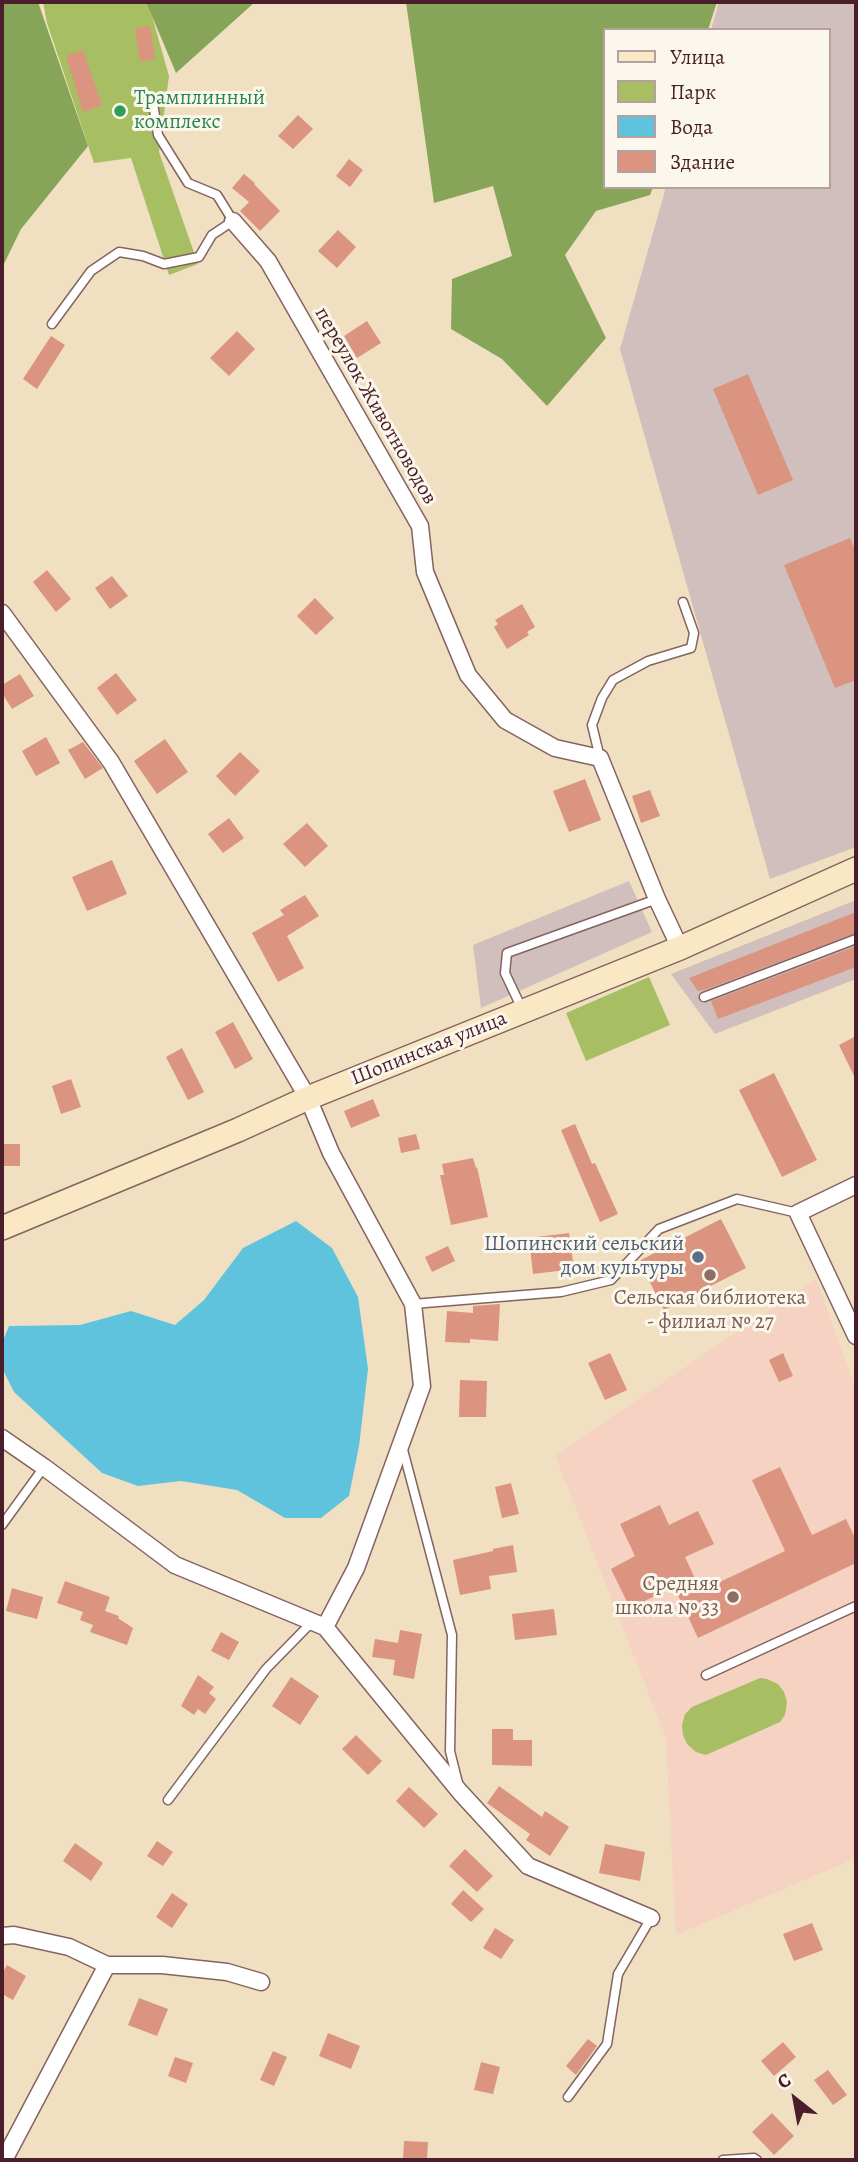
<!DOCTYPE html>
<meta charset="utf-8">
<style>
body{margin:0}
#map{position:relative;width:858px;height:2162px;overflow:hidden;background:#f0e0c1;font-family:Alegreya,serif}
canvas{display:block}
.frame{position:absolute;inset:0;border:4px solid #4a1f2b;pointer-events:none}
.legend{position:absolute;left:603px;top:28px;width:228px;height:161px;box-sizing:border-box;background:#fbf7ec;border:2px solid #b4a19f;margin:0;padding:9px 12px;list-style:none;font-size:21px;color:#4a1f2b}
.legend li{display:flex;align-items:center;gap:14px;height:35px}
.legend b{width:35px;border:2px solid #b4a19f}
.north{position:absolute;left:760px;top:2064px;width:70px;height:70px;-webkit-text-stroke:5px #fbf7ec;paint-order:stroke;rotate:329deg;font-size:19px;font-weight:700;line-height:28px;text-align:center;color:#4a1f2b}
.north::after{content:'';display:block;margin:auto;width:24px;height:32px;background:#4a1f2b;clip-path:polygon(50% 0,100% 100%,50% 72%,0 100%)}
</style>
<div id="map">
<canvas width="858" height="2162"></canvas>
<div class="frame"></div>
<ul class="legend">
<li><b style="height:9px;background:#fae7c3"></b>Улица</li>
<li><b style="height:19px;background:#a8be63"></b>Парк</li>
<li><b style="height:19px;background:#5fc3dd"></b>Вода</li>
<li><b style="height:19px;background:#da947f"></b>Здание</li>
</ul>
<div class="north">С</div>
</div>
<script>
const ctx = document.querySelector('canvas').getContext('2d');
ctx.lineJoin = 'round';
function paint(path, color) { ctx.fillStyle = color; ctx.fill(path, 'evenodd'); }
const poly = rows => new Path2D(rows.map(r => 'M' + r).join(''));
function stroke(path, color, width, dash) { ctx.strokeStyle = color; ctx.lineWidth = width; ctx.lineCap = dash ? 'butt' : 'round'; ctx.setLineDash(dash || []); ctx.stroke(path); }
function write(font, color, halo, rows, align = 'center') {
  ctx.font = font + ' Alegreya,serif'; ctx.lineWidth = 6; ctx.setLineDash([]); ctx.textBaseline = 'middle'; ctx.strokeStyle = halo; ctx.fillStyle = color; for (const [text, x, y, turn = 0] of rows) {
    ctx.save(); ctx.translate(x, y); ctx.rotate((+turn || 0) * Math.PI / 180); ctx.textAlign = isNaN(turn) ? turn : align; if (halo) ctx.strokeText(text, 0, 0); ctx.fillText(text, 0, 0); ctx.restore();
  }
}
paint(poly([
 [816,1279,856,1389,856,1858,676,1935,666,1738,555,1455]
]), '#f5d2c2');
paint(poly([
 [719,2,856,2,856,847,770,879,620,349,666,187,828,187,828,30,711,30],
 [629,881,652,932,481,1008,473,945],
 [856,900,856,979,715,1034,671,974]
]), '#d1bfbd');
paint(poly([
 [43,2,148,2,169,76,159,152,198,264,169,275,131,158,94,163,47,23],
 [649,977,670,1025,586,1061,566,1013],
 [760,1678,767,1679,778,1684,784,1692,787,1702,785,1715,780,1722,706,1755,696,1752,687,1744,683,1735,682,1725,685,1714,692,1707]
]), '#a8be63');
paint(poly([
 [2,2,38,2,88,146,21,229,2,268],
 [146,2,145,2,255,2,176,73],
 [406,2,717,2,708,30,604,30,604,187,653,187,650,195,596,211,565,255,606,338,547,406,502,359,451,329,452,279,512,256,493,186,434,203]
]), '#86a559');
paint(poly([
 [296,1221,332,1248,358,1297,368,1369,359,1446,349,1496,321,1518,285,1518,237,1490,181,1481,138,1486,102,1473,14,1392,2,1368,2,1343,9,1326,80,1325,131,1311,175,1325,204,1300,243,1248]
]), '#5fc3dd');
paint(poly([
 [150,26,155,59,140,62,135,28],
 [83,50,102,105,83,112,66,56],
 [298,115,313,129,293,149,278,136],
 [349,159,363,170,350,187,336,176],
 [244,174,255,183,254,184,280,211,260,231,240,211,249,202,232,188],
 [338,230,356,247,337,268,318,251],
 [367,321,381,343,357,358,344,336],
 [237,331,255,349,229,376,210,358],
 [51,336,65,345,37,389,23,379],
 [748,374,793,480,758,495,713,389],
 [850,538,856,552,856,680,835,688,784,565],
 [47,570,71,599,56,612,33,582],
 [112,576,128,596,110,609,95,588],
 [315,598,334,618,316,635,297,616],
 [522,604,535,627,527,632,529,635,507,649,494,627,498,624,495,620],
 [116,673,137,700,117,715,97,688],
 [20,674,34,696,12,709,2,693,2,685],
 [46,737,60,763,36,776,22,751],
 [165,739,188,772,157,794,134,761],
 [83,742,103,768,85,779,68,750],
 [240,752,260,771,235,796,216,776],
 [585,779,601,820,569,832,553,791],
 [650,790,660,816,641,823,632,796],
 [229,818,244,838,223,853,208,834],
 [307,823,328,846,305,867,283,844],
 [112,860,127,894,87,911,72,877],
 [305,895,319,916,287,936,304,968,278,982,252,933,284,915,280,910],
 [856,912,856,933,707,989,698,991,689,978],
 [856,946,856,967,718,1019,711,1001],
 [233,1022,253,1059,235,1069,215,1032],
 [856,1036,856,1080,839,1045],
 [182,1048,204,1092,188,1100,166,1057],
 [774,1073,817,1160,782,1177,739,1090],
 [71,1079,81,1107,61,1114,52,1086],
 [373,1099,380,1116,351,1128,344,1111],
 [575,1124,592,1164,595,1163,618,1214,600,1222,561,1130],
 [416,1134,420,1149,401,1153,398,1138],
 [2,1144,20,1144,20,1166,2,1166],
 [473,1158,476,1168,477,1167,488,1217,451,1225,440,1175,444,1175,442,1164],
 [721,1219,746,1268,664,1310,639,1261],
 [569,1233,574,1269,533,1274,529,1238],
 [448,1246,455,1261,432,1272,425,1257],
 [500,1304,498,1341,470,1339,470,1343,445,1342,447,1311,473,1313,473,1306],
 [610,1353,627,1390,605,1400,588,1363],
 [783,1353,793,1376,779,1382,769,1360],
 [460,1380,487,1381,486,1417,459,1417],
 [780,1467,812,1535,846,1519,856,1540,856,1563,698,1638,674,1587,630,1608,611,1569,635,1556,620,1524,660,1505,669,1525,698,1511,714,1544,685,1557,701,1591,785,1551,752,1480],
 [511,1483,519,1514,502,1518,495,1487],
 [513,1545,517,1572,489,1576,491,1589,460,1595,453,1560,493,1551,493,1549],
 [65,1581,110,1597,105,1611,119,1616,118,1618,133,1628,127,1645,90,1632,93,1625,80,1620,83,1612,57,1603],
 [12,1588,43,1597,37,1619,6,1611],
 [554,1609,557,1635,515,1640,512,1614],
 [400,1630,422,1634,414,1679,393,1675,395,1660,372,1657,375,1639,398,1643],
 [221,1632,239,1642,229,1660,211,1651],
 [198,1675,214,1687,209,1693,216,1699,205,1714,198,1709,194,1715,181,1706],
 [291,1677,319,1696,300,1725,272,1706],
 [492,1729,513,1729,513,1740,532,1740,532,1766,492,1765],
 [356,1735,382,1761,368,1775,342,1749],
 [499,1786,542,1817,545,1811,569,1827,550,1856,526,1840,530,1834,487,1803],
 [409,1787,438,1814,424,1828,396,1801],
 [157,1841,173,1852,163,1866,147,1856],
 [75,1843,103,1863,91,1881,63,1861],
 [605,1844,645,1852,640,1881,599,1873],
 [465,1849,493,1876,477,1892,449,1866],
 [463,1890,484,1909,471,1922,451,1904],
 [172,1893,188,1904,172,1928,156,1917],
 [812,1923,823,1950,794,1961,783,1934],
 [495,1928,514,1940,501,1959,483,1948],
 [7,1965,26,1976,13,2000,2,1994,2,1974],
 [139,1998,168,2009,157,2036,128,2025],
 [328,2033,360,2046,351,2069,319,2056],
 [588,2039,597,2046,576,2075,566,2066],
 [783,2042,796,2057,774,2076,761,2061],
 [273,2051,287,2057,274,2086,260,2080],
 [175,2057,193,2063,186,2083,168,2076],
 [481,2062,500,2067,493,2094,474,2090],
 [828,2070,847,2095,833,2105,814,2080],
 [772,2113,794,2136,774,2155,752,2132],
 [404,2141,428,2142,427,2160,403,2160]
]), '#da947f');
const lane = poly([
 [52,324,91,271,119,252,143,256,164,264,199,257,212,235,233,221,217,195,188,183,158,135,153,103],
 [600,758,592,725,602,698,613,680,648,661,691,648,694,633,683,602],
 [704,997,856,939],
 [522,1009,505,973,507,953,657,899],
 [413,1304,561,1292,611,1280,659,1229,737,1199,798,1213],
 [402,1446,452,1635,450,1751,458,1783],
 [2,1525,44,1467],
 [706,1675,856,1606],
 [168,1800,266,1669,312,1622],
 [568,2097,607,2044,618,1974,651,1918],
 [723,2160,754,2158,757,2160]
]);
const street = poly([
 [233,221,268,261,420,526,425,572,468,675,505,720,555,748,600,758,657,899,680,948],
 [2,613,111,762,308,1098,331,1153,413,1304,422,1386,356,1568,325,1627],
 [856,1185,798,1213,856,1336],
 [2,1438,44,1467,175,1565,325,1627,460,1792,528,1866,651,1918],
 [2,1936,14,1935,69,1947,107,1965,162,1965,227,1972,261,1982],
 [4,2160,107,1965]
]);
const secondary = poly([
 [2,1228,238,1130,308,1098,680,948,856,869]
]);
stroke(lane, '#846360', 11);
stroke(street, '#846360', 19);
stroke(secondary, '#846360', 26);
stroke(lane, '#fff', 8);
stroke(street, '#fff', 16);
stroke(secondary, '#fae7c3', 23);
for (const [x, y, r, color] of [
 [120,111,7,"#2e9e5b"],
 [698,1257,7,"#5c6f8a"],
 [710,1275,7,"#8d6e63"],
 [733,1597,7,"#8d6e63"]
]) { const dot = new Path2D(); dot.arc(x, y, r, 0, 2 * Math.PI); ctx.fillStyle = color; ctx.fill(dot); stroke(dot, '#fbf7ec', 2.5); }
write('21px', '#27864d', '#fbf7ec', [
 ["Трамплинный",134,99],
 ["комплекс",134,123]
], 'left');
write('21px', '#4a1f2b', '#fbf7ec', [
 ["переулок Животноводов",375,406,60],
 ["Шопинская улица",429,1049,-22]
]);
write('21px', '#4e5e75', '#fbf7ec', [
 ["Шопинский сельский",684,1245],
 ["дом культуры",684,1269]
], 'right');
write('21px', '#785e54', '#fbf7ec', [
 ["Сельская библиотека",710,1299],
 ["- филиал № 27",710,1323],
 ["Средняя",719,1585,"right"],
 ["школа № 33",719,1609,"right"]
]);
</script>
